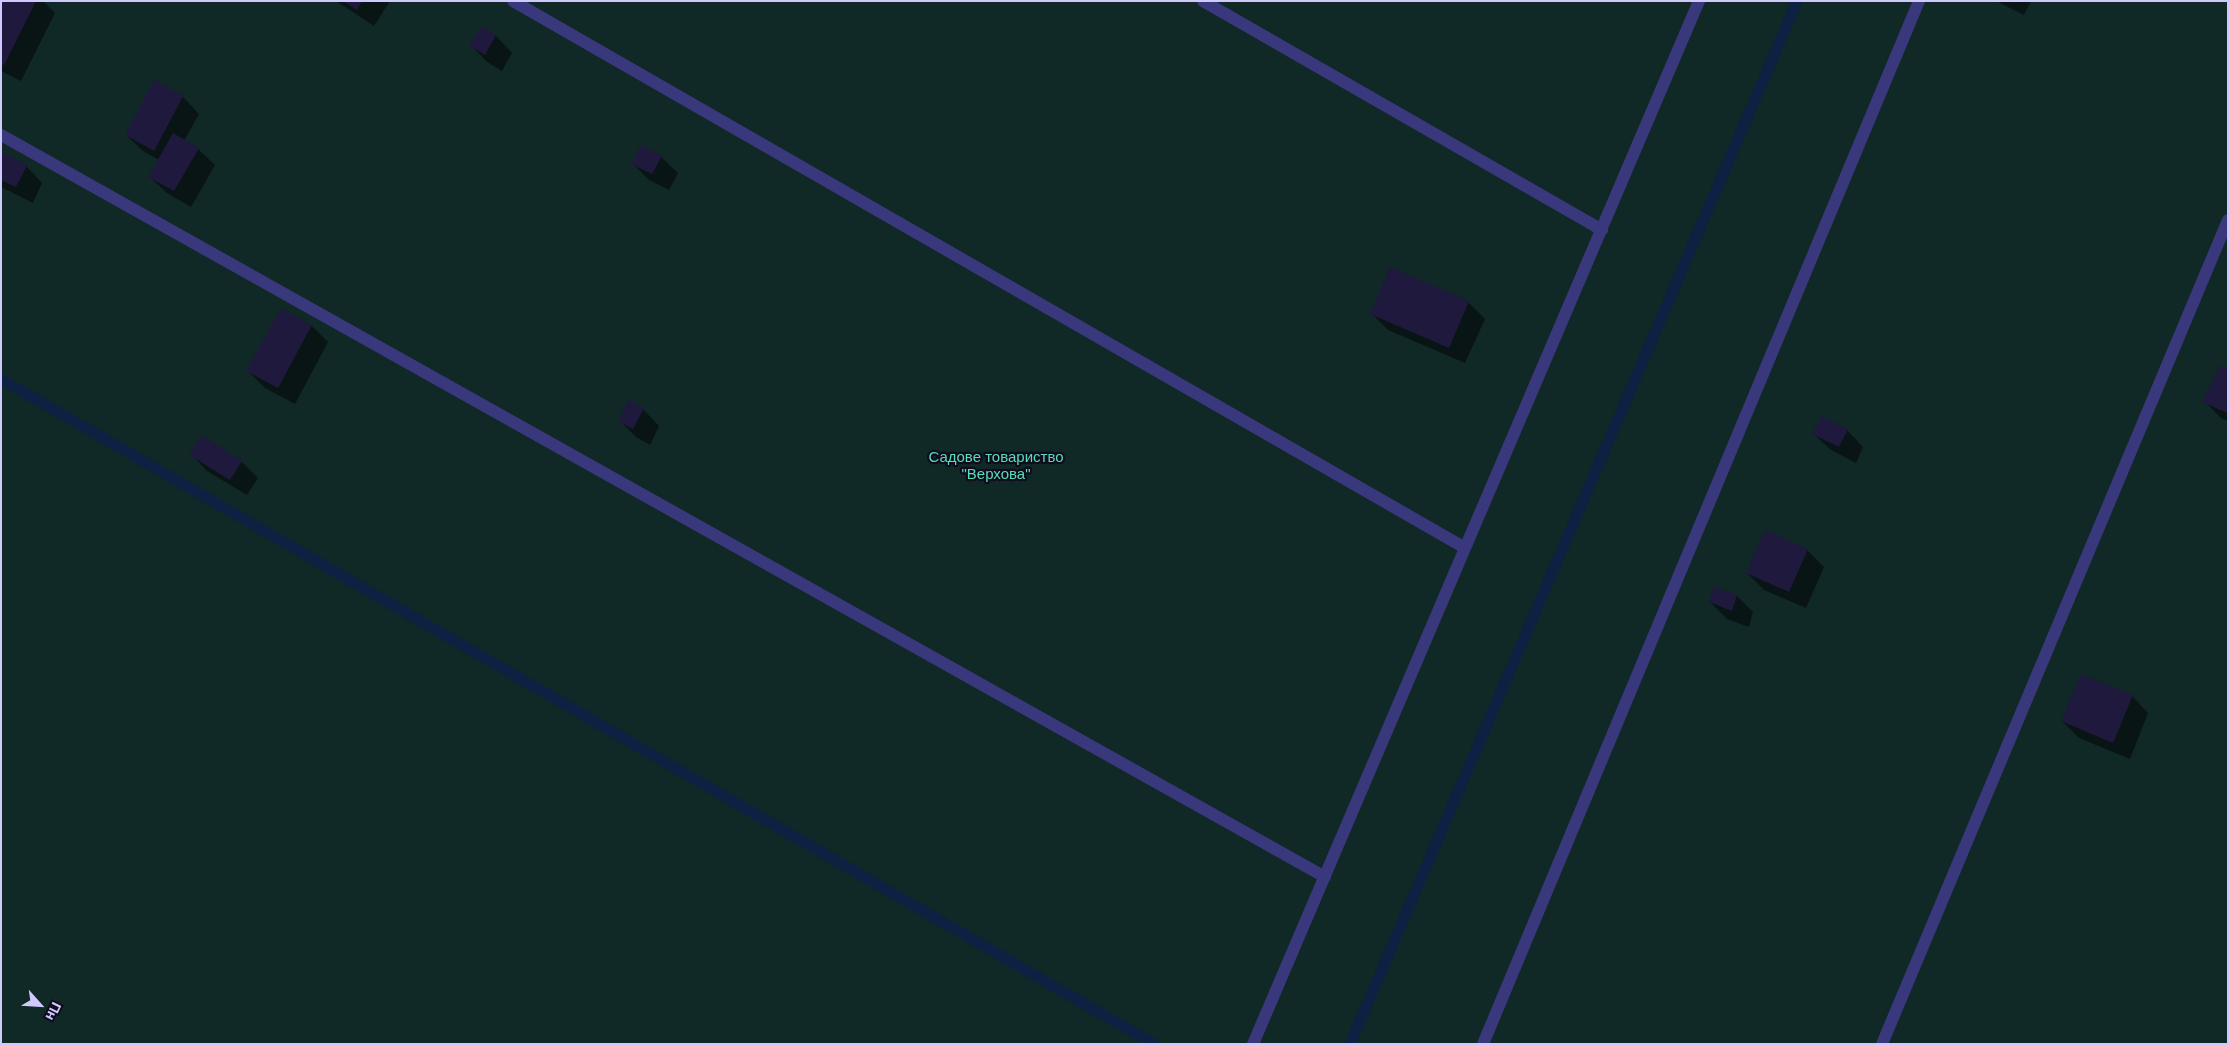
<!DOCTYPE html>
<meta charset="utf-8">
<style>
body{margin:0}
#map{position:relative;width:2229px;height:1045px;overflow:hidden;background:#0f0c1e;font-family:Helvetica,sans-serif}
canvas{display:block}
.frame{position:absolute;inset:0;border:2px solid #cfcafe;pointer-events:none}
.north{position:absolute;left:15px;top:980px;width:50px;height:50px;-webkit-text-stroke:4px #0f0c1e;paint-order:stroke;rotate:116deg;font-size:14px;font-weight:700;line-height:20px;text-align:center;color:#cfcafe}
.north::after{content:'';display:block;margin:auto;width:18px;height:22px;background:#cfcafe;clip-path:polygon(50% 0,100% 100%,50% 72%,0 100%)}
</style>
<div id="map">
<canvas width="2229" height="1045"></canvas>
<div class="frame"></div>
<div class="north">Пн</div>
</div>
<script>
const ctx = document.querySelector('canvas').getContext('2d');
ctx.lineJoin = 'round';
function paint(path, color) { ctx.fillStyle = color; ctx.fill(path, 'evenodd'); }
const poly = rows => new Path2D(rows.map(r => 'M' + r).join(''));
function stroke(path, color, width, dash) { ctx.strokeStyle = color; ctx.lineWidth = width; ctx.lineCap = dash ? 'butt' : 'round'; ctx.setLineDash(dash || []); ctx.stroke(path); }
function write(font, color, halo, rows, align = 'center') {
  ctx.font = font + ' Helvetica,sans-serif'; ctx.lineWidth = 4.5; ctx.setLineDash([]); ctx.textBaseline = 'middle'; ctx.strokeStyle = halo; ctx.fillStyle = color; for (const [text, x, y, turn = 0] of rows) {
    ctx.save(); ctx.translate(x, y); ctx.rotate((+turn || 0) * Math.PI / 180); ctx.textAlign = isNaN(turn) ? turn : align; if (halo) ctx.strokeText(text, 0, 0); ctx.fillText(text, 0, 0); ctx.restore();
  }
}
paint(poly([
 [1,1,2228,1,2228,1044,1,1044]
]), '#102826');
paint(poly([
 [1,1,43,1,55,13,21,81,1,71],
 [336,1,390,1,374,26],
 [1996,1,2031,1,2024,15],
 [481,28,496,36,512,53,502,71,487,62,471,45],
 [155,82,183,97,199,114,184,141,198,149,215,165,191,207,167,193,150,177,159,160,143,151,126,135],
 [1,154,26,166,42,183,33,203,1,187],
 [661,157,678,173,669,190,649,180,633,164],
 [1468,302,1485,319,1465,363,1388,330,1371,313],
 [282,309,312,326,328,342,295,404,265,388,248,371],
 [2228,370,2228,421,2221,418,2204,401],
 [643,409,659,426,650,445,636,437,619,420],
 [1847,430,1863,447,1856,463,1831,450,1814,434],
 [191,454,242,462,258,478,247,495,207,471],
 [1807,550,1824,567,1806,608,1764,590,1747,573],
 [1737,596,1753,612,1749,627,1727,619,1710,602],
 [2132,696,2148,713,2130,759,2079,738,2062,721]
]), '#0007');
stroke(poly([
 [1,379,1154,1044],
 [1350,1044,1797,1]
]), '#0d2242', 11);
paint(poly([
 [1,1,36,1,4,65,1,64],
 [343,1,362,1,357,10],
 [481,26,496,35,485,55,469,45],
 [154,80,183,96,154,151,125,135],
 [173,133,199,148,174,191,148,177],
 [641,145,662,156,652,174,631,164],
 [1,152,27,165,16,187,1,180],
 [1390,267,1469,301,1449,348,1370,314],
 [281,308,312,325,278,388,246,371],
 [2220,365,2228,369,2228,413,2202,402],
 [628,400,644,408,633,429,618,421],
 [1821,416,1848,429,1839,447,1812,434],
 [201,435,242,461,230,480,189,455],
 [1765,530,1808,549,1789,592,1746,573],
 [1714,587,1737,595,1732,611,1709,602],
 [2081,674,2133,695,2113,743,2061,721]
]), '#20193e');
stroke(poly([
 [513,1,1465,548],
 [1203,1,1602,230],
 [1,135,1325,877],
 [1253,1044,1699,1],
 [1483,1044,1919,1],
 [1882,1044,2228,220]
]), '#3a387c', 12);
write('15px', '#59dcb9', '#0f0c1e', [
 ["Садове товариство",996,458],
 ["\"Верхова\"",996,475]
]);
</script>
